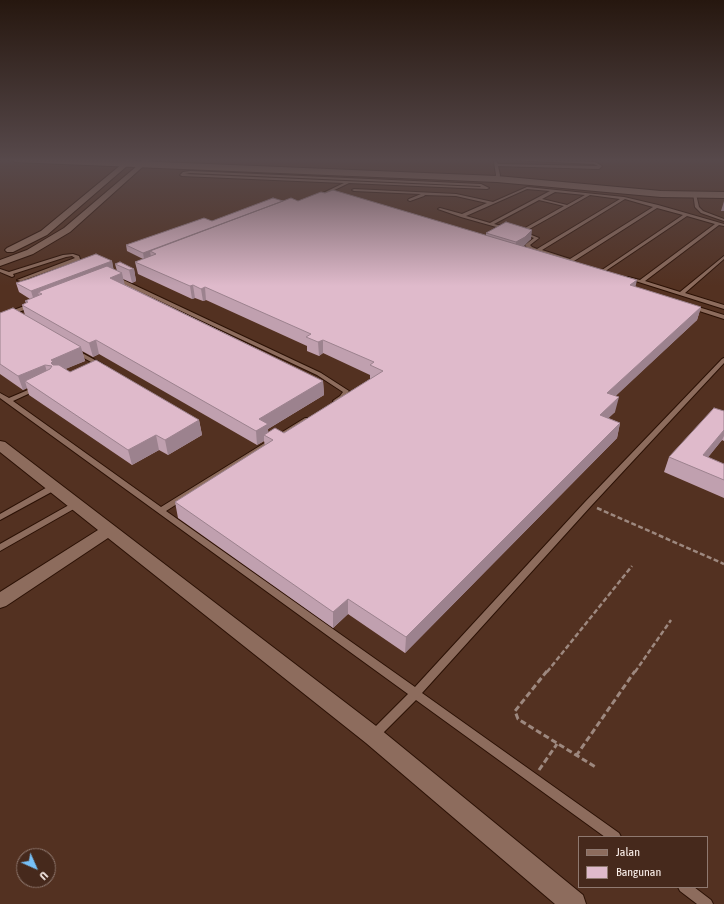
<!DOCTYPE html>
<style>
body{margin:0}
#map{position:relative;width:724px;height:904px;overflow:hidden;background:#46291c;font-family:"Asap Condensed",sans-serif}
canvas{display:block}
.legend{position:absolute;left:578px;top:836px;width:130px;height:52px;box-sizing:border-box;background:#46291c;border:1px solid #8f7970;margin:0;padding:5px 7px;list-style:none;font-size:12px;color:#fdf2ed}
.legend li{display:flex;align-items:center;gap:8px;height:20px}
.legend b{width:20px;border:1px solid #8f7970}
.north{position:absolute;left:16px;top:848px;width:40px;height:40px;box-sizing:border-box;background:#46291c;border:1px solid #8f7970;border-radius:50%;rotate:135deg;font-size:11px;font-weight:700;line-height:16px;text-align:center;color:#fdf2ed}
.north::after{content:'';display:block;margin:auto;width:14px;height:18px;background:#76c0f7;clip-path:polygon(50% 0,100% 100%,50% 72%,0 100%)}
</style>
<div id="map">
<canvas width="724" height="904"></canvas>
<ul class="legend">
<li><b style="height:5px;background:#8d6c5d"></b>Jalan</li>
<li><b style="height:11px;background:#dfbacb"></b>Bangunan</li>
</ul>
<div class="north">U</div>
</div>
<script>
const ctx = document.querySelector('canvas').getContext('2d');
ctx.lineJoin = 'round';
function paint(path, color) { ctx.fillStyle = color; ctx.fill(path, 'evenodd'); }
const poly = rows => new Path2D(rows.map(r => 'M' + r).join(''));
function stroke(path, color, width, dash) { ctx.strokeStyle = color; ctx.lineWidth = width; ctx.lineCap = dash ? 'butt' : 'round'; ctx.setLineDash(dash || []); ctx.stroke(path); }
paint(poly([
 [0,159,724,159,724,904,0,904],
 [579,837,707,837,707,887,579,887],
 [24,856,48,856,48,880,24,880]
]), '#533121');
const lane = poly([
 [494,159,595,162,602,166,599,169,498,166,500,175,499,179,497,180,495,179,496,175,494,162,496,161,498,164,598,166,594,164,494,159],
 [190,171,481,184,489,188,487,189,349,183,324,195,322,194,323,193,344,183,182,176,180,175,183,172,190,171],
 [190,173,480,186,481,187,185,174,190,173],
 [527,187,624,197,658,205,724,224,724,226,719,225,645,281,680,292,724,256,724,259,685,293,724,305,724,309,626,278,628,277,640,280,715,224,687,216,604,272,602,271,602,270,683,215,657,208,574,261,574,262,570,262,528,249,525,245,534,238,518,232,564,206,539,200,494,224,509,228,509,229,507,230,461,217,438,209,440,208,462,214,487,203,456,196,425,195,424,196,410,201,408,200,409,199,421,194,354,191,352,190,354,189,456,194,493,202,527,187],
 [527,189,550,191,490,223,466,216,527,189],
 [555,192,585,195,567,205,542,199,555,192],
 [590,195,620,199,537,249,532,247,530,245,539,238,524,232,590,195],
 [625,199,653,207,570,259,542,250,625,199],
 [693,193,696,194,699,207,703,211,724,219,724,221,701,213,695,207,693,193],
 [73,254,79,256,80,259,80,260,21,281,17,280,75,258,72,256,66,257,13,274,14,276,12,277,0,272,0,269,9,272,63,255,73,254],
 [113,277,117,277,321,373,349,391,344,398,338,402,334,402,333,401,334,400,340,396,343,392,317,375,113,279,113,277],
 [30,304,32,305,32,307,0,319,0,315,30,304],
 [692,305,724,315,724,319,690,308,689,307,692,305],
 [75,349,104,365,105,366,102,368,100,367,73,352,73,350,75,349],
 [724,358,724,363,591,506,422,693,619,833,621,837,605,837,416,700,378,738,374,740,370,738,369,735,370,732,408,694,0,398,0,393,9,398,35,387,39,387,40,388,39,389,13,401,161,507,305,418,309,418,310,419,309,420,166,511,415,687,585,502,722,359,724,358],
 [51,485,54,485,58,487,57,489,0,520,0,514,51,485],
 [76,501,79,502,80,504,79,506,0,551,0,544,76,501],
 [678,887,694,887,711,900,713,904,697,904,680,891,678,887]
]);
const street = poly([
 [128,159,134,160,47,235,13,252,7,252,5,250,7,248,41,231,128,159],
 [147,159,150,161,148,162,70,232,33,254,0,266,0,260,27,250,64,228,144,160,147,159],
 [0,441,5,442,380,729,583,895,586,904,555,904,366,743,108,538,6,606,0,608,0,592,98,530,0,452,0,441]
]);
const secondary = poly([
 [10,159,87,159,497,176,661,191,724,192,724,198,661,197,497,182,15,162,10,159]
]);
stroke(lane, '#2b1105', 2);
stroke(street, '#2b1105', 2);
stroke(secondary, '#2b1105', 2);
stroke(poly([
 [597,508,724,564],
 [547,672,632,566],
 [635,672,671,620]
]), '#9d887f', 2.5, [5, 2.5]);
stroke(poly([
 [547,671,515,711,518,719,597,768],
 [576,756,635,671],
 [539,770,557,744]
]), '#9d887f', 3, [6, 3]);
paint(lane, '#8d6c5d');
paint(street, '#8d6c5d');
paint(secondary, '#8d6c5d');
paint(poly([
 [283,201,298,201,486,236,486,233,531,239,522,246,635,287,701,307,697,320,615,396,615,412,608,418,620,423,617,438,405,653,348,614,333,628,178,518,175,502,265,446,264,441,257,445,99,354,93,357,82,351,85,361,65,369,70,372,199,420,202,435,168,455,159,450,132,465,29,395,27,388,23,390,0,374,0,313,25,315,22,305,26,303,25,301,30,299,19,292,16,283,112,261,113,269,117,271,115,264,134,269,136,281,132,283,123,279,124,284,323,381,324,395,268,429,268,432,284,433,370,379,370,375,323,353,319,356,307,351,307,346,206,300,203,301,195,298,192,299,138,274,135,262,143,259,127,251,126,245,212,221],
 [724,201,724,211,721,211],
 [724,411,724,441,722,440,708,457,724,480,724,498,664,472,669,457]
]), '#c0a0af');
paint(poly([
 [283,201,156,254,150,251,151,257,144,259,143,253],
 [532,230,531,239,524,246,515,251,516,242],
 [112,261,114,271,42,294,38,292,40,298,34,301,31,291],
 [134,269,136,281,132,283,129,270],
 [122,273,125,286,110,278],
 [637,280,634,293,630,285],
 [193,285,195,298,192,299,190,286],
 [205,287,206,300,203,301,201,289],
 [701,307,697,320,604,407,607,393],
 [96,340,99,354,93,357,89,343],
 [323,340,323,353,319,356,318,342],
 [81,347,85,361,56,373,51,363,51,360],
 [45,365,49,379,25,381,27,388,23,390,18,376],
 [323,381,324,395,268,429,269,438,264,435,264,441,257,445,256,431,259,419],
 [619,397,615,412,596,430,600,415],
 [199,420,202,435,168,455,165,440],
 [620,423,617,438,405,653,406,637],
 [724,430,724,436,722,440,698,470,703,455],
 [156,435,159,450,132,465,128,450],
 [348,599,348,614,333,628,333,612]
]), '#9c828e');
const building = poly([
 [333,190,637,280,630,285,701,307,607,393,619,397,600,415,620,423,406,637,348,599,333,612,175,502,273,440,264,435,275,428,284,433,383,371,370,365,374,362,323,340,318,342,306,337,311,334,205,287,201,289,193,285,190,286,135,262,156,254,150,251,291,198,298,201,321,192,325,193,333,190],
 [273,198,283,201,143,253,126,245,204,218,212,221,273,198],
 [506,222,532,230,525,237,516,242,486,233,506,222],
 [96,254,112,261,31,291,16,283,29,279,96,254],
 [120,262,134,269,129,270,115,264,120,262],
 [107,266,122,273,110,278,323,381,259,419,268,424,256,431,96,340,89,343,22,305,28,302,25,301,42,294,38,292,107,266],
 [13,308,81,347,51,360,53,361,51,363,53,365,59,365,70,372,96,360,199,420,165,440,156,435,128,450,25,381,50,369,52,366,45,365,18,376,0,364,0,313,13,308],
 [714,408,724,411,724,430,703,455,724,464,724,480,669,457,714,408]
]);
paint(building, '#dfbacb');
stroke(building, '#9c828e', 1);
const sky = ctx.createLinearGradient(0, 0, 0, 286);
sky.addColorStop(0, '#26170f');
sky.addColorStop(0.56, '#57494b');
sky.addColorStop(1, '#57494b00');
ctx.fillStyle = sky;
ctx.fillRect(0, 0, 724, 286);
</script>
